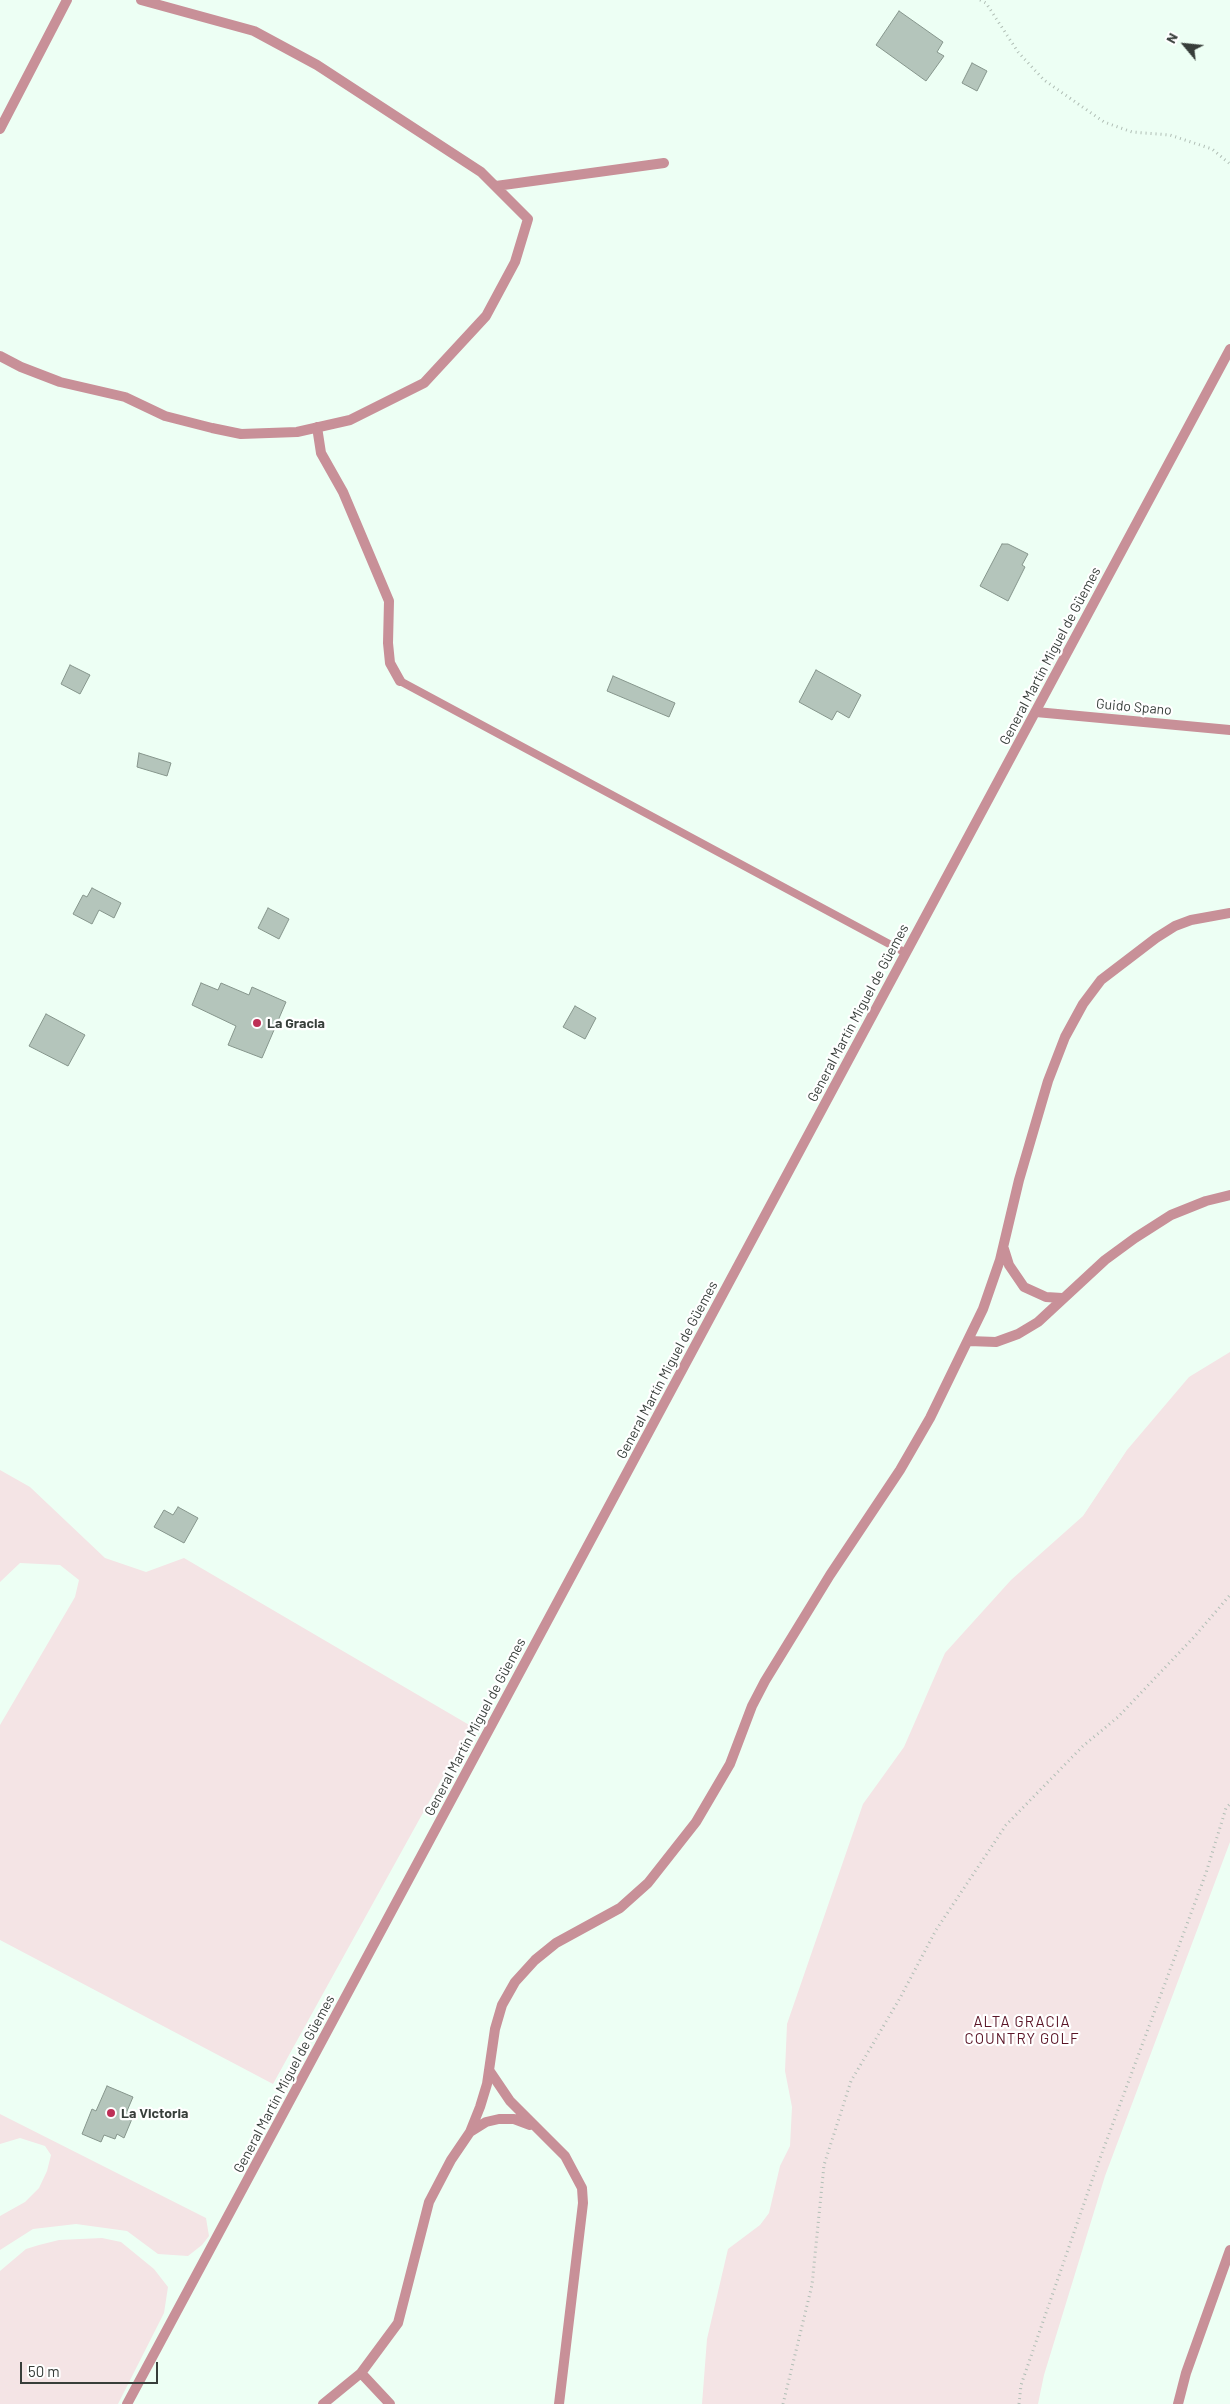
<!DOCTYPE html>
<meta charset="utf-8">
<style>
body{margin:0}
#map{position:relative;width:1230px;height:2404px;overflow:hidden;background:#edfff4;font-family:Barlow,sans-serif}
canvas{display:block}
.north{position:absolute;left:1160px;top:20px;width:50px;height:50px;-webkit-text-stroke:4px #fff;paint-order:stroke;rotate:298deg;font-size:14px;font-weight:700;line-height:20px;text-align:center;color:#373e3a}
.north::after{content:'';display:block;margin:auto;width:18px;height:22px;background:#373e3a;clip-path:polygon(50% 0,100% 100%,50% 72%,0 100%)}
.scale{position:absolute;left:20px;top:2362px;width:138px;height:22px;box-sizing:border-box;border:2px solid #373e3a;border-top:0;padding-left:6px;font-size:15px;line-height:18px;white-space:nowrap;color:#373e3a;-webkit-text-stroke:4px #fff;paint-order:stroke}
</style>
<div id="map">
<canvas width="1230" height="2404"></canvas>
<div class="north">N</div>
<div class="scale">50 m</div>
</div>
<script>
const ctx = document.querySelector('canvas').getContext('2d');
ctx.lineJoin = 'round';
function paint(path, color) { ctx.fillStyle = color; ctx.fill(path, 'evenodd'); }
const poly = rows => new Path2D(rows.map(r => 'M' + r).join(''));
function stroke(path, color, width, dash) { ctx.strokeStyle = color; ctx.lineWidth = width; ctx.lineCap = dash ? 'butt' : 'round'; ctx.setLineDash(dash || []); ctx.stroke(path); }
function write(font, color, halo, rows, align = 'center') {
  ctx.font = font + ' Barlow,sans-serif'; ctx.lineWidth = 4.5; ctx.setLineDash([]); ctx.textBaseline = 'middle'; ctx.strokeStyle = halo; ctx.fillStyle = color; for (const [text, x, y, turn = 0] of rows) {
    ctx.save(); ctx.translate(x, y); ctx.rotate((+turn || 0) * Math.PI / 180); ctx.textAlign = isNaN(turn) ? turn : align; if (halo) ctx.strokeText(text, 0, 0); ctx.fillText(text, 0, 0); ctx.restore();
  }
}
paint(poly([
 [1230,1352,1230,1842,1105,2176,1044,2375,1038,2404,702,2404,707,2339,728,2249,760,2225,769,2213,780,2166,790,2146,792,2107,785,2071,787,2024,863,1804,904,1747,945,1653,1011,1580,1083,1516,1127,1450,1189,1377],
 [0,1470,30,1487,105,1558,146,1572,184,1558,471,1726,273,2084,0,1940,0,1725,75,1597,79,1580,60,1565,20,1563,0,1582],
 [0,2114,206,2218,209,2236,202,2245,188,2256,158,2254,127,2231,76,2224,33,2229,0,2250,0,2216,25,2202,39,2188,47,2171,51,2155,45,2146,20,2138,0,2144],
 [102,2238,121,2242,154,2269,168,2287,164,2313,118,2404,0,2404,0,2271,26,2249,39,2245,59,2240]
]), '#f4e4e5');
const building = poly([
 [899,11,943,42,937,52,944,56,926,81,876,45,899,11],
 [972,63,987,71,977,91,962,83,972,63],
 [1002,544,1008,544,1028,554,1022,565,1025,567,1008,601,980,586,1002,544],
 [70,665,90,675,80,694,61,684,70,665],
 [816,670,861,695,849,718,837,711,832,720,799,702,816,670],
 [613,676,675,703,669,717,607,691,613,676],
 [139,753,171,763,167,776,137,767,139,753],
 [92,888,121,903,114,918,99,910,92,924,73,914,83,895,87,897,92,888],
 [268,908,289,919,279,939,258,928,268,908],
 [201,983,218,990,221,983,249,995,252,987,286,1002,262,1058,228,1045,236,1026,192,1005,201,983],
 [575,1006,596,1018,585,1039,563,1027,575,1006],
 [46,1014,85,1035,68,1066,29,1046,46,1014],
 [178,1507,198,1518,184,1543,154,1527,164,1510,173,1515,178,1507],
 [107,2086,133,2097,127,2111,134,2114,124,2138,117,2134,115,2139,104,2135,101,2142,82,2134,92,2109,96,2111,107,2086]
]);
paint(building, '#b4c5bb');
stroke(building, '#86968c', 1);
stroke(poly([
 [980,0,986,3,1018,52,1044,80,1104,122,1132,132,1170,135,1212,149,1230,164],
 [783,2404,812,2285,824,2165,851,2081,900,1998,936,1930,1006,1825,1083,1746,1118,1717,1194,1637,1230,1595],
 [1019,2404,1021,2385,1096,2169,1206,1873,1226,1808,1230,1804]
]), '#b0beb5', 3, [1, 4]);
stroke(poly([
 [400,681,906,953]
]), '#c89098', 8);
stroke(poly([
 [0,129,67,0],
 [496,186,664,163],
 [0,356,21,367,60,382,125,397,165,416,212,428,241,434,297,432,350,420,424,383,486,316,515,262,528,219,481,172,317,65,254,31,141,0],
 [317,427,321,453,343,492,389,601,388,643,390,663,400,681],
 [1036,712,1230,730],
 [1004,1249,1009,1265,1024,1287,1046,1297,1062,1298],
 [969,1341,996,1342,1018,1334,1038,1322,1105,1260,1135,1238,1171,1215,1206,1201,1230,1195],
 [489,2070,510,2101,565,2156,582,2188,583,2203,559,2404],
 [470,2132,486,2122,499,2119,514,2119,530,2125],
 [361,2373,390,2404],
 [127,2404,1230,349],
 [323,2404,361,2373,398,2323,429,2202,451,2160,470,2132,480,2107,487,2084,495,2029,502,2005,515,1982,535,1960,556,1943,620,1908,648,1883,696,1822,730,1764,752,1706,765,1681,830,1575,900,1470,930,1418,983,1309,1000,1260,1019,1180,1048,1081,1065,1037,1083,1004,1101,980,1156,938,1175,926,1191,920,1230,913],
 [1178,2404,1186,2373,1230,2250]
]), '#c89098', 10);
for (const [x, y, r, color] of [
 [257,1023,5,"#be2f56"],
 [111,2113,5,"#be2f56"]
]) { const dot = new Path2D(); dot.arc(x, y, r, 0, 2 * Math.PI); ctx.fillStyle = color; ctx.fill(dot); stroke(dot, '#fff', 2); }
write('14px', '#373e3a', '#fff', [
 ["General Martín Miguel de Güemes",1050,656,-62],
 ["Guido Spano",1134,707,5],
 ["General Martín Miguel de Güemes",858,1013,-62],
 ["General Martín Miguel de Güemes",667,1370,-62],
 ["General Martín Miguel de Güemes",475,1727,-62],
 ["General Martín Miguel de Güemes",284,2084,-62]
]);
write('bold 14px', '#373e3a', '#fff', [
 ["La Gracia",267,1023],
 ["La Victoria",121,2113]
], 'left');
ctx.letterSpacing = '1px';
write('15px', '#5a1527', '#fff', [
 ["ALTA GRACIA",1022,2022],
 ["COUNTRY GOLF",1022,2039]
]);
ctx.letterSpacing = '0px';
</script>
